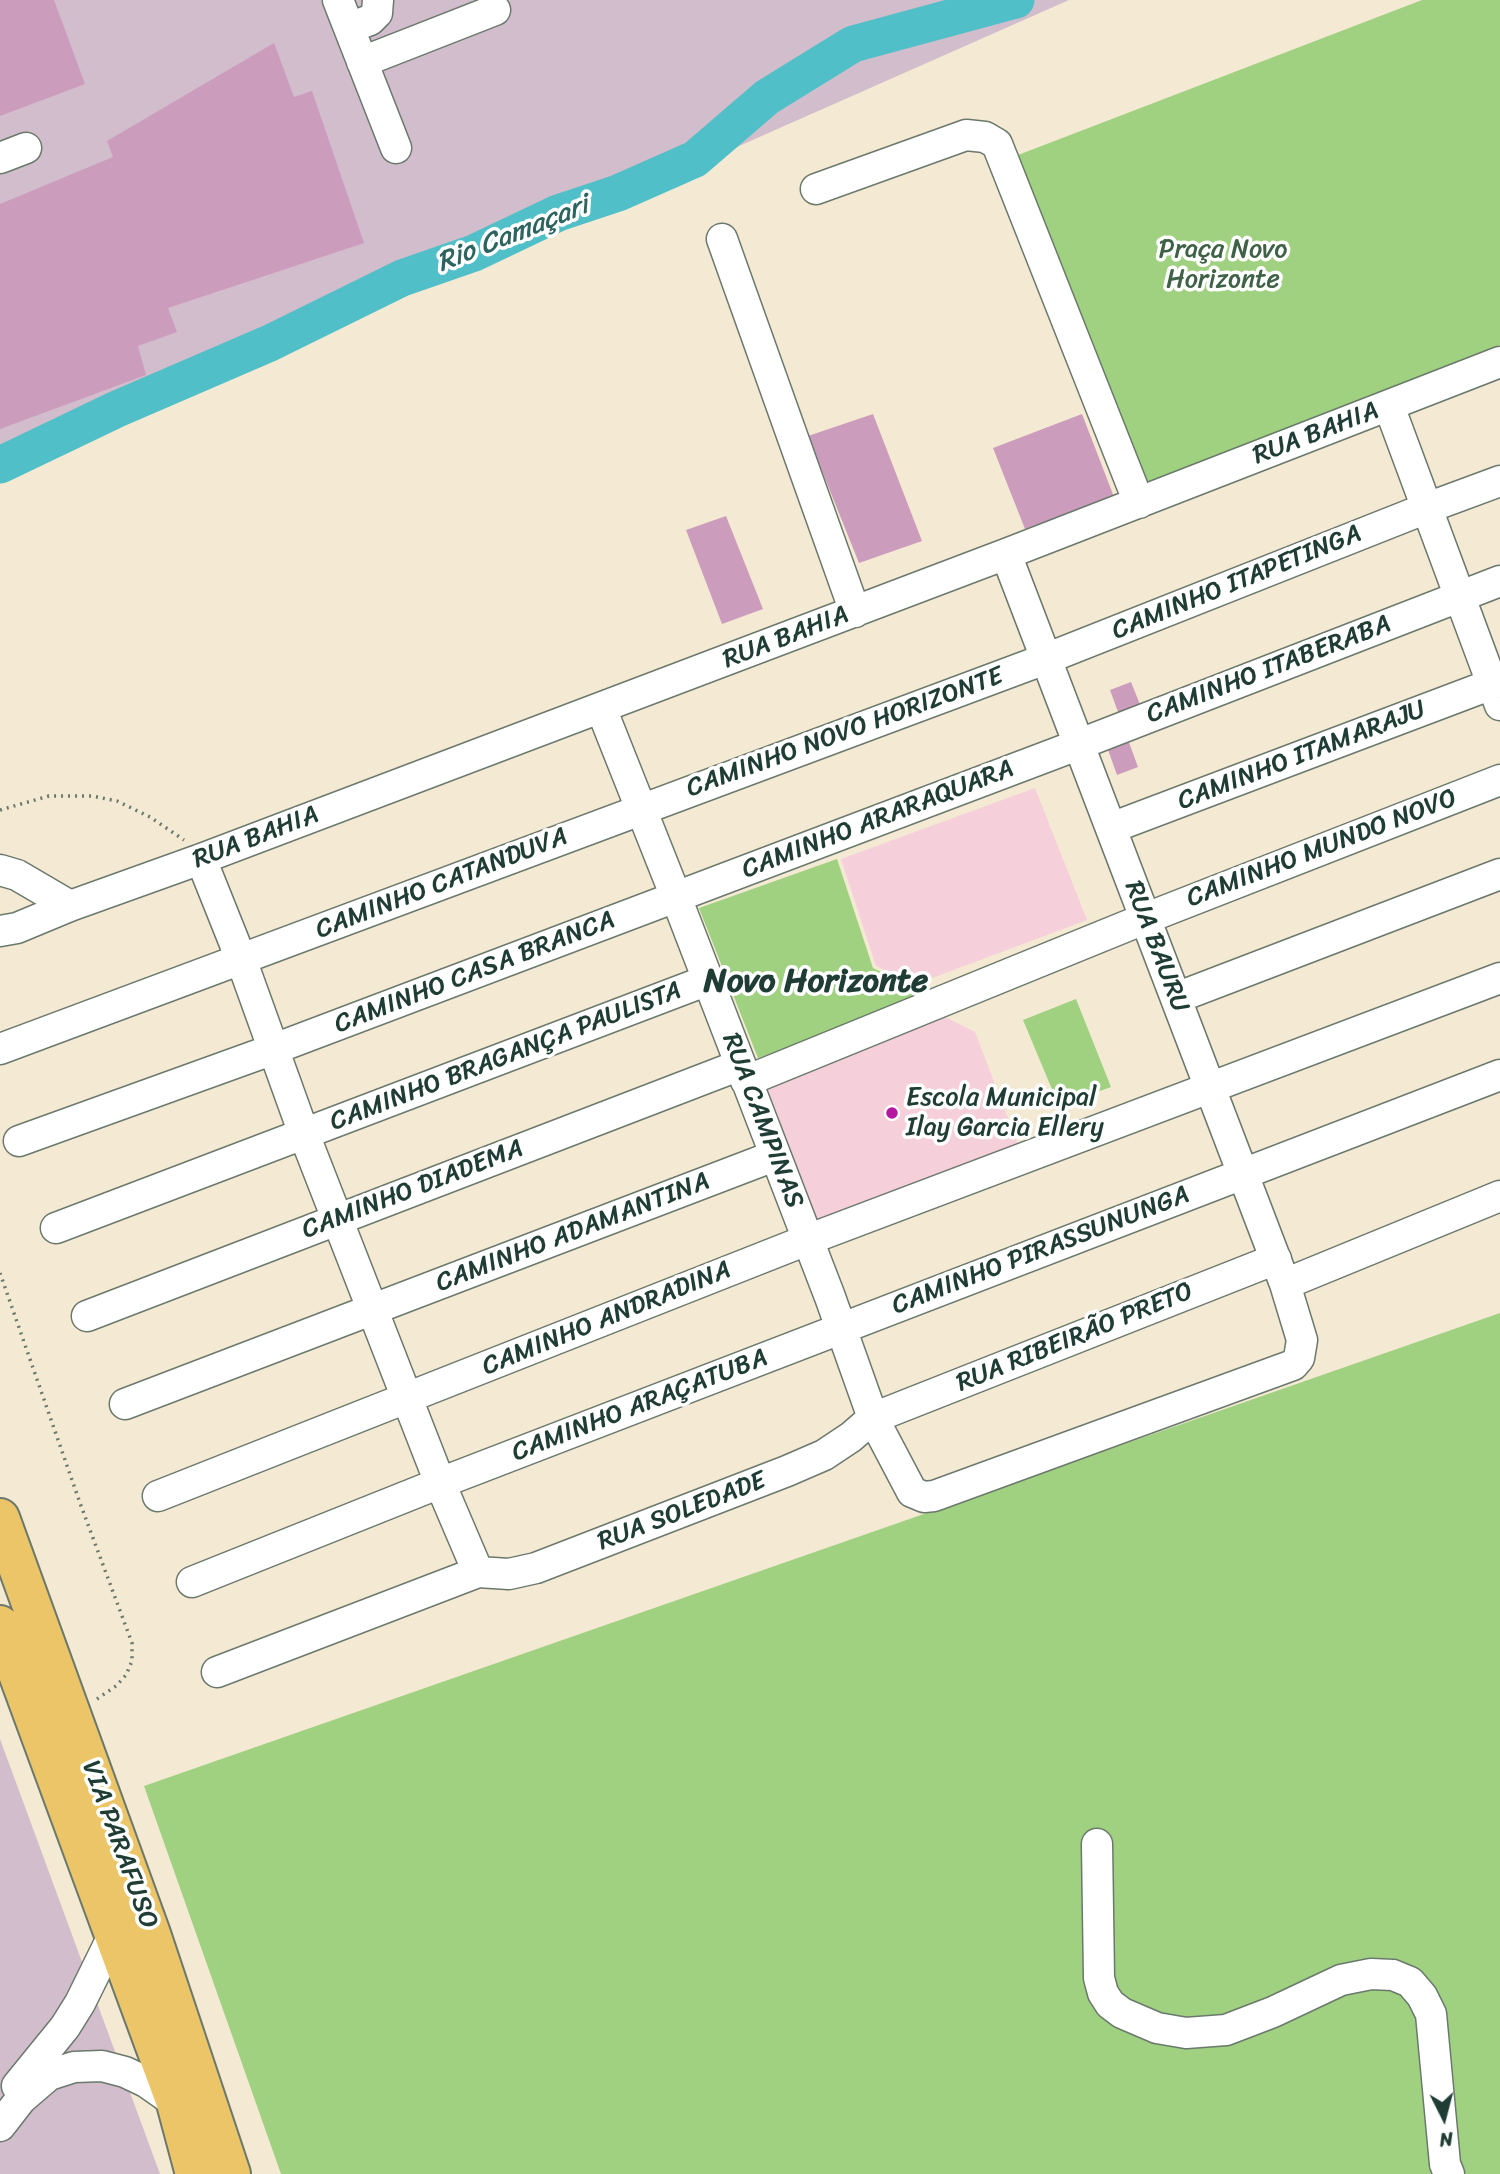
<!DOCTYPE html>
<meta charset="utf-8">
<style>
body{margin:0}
#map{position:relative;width:1500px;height:2174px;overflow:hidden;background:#f4e9d3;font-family:Sriracha,sans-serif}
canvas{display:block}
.north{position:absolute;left:1409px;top:2083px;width:70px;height:70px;-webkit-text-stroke:5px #fff;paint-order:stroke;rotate:174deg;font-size:19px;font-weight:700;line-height:28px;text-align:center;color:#1f3d34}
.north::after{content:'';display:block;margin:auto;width:24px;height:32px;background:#1f3d34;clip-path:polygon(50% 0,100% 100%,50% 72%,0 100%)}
</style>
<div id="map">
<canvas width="1500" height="2174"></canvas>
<div class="north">N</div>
</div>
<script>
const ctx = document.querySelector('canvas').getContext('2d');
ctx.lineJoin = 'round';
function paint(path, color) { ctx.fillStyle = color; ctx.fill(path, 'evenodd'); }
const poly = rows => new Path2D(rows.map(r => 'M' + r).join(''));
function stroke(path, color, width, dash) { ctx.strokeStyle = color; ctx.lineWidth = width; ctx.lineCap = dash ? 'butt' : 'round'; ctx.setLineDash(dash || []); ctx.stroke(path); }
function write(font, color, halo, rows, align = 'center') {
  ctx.font = font + ' Sriracha,sans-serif'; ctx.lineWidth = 7; ctx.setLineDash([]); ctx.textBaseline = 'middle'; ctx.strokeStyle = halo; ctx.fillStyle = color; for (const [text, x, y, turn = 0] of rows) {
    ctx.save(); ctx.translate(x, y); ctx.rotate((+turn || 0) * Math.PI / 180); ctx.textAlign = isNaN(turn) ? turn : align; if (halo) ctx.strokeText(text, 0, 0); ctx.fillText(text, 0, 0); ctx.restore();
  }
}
paint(poly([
 [1035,788,1087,920,916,984,876,966,841,859],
 [941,1015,975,1032,1019,1147,819,1225,764,1079]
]), '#f5cfda');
paint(poly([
 [0,0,1069,0,0,473],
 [0,1739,160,2174,0,2174]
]), '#d1bdcb');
paint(poly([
 [1422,0,1500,0,1500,345,1126,492,992,165],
 [837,859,873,968,930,995,758,1058,699,908],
 [1076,999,1111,1087,1059,1106,1023,1020],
 [1500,1313,1500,2174,281,2174,144,1786]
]), '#9fd181');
stroke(poly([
 [0,465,117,409,270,343,402,278,474,253,558,213,618,193,695,159,767,97,853,44,1016,0]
]), '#51bfc7', 37);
paint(poly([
 [0,0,54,0,85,84,0,116],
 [274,43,294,97,312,91,364,243,168,308,177,332,138,346,146,375,0,429,0,204,113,157,107,141],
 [873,414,922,541,859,563,808,436],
 [1082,414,1114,497,1025,529,993,448],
 [726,516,763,609,722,624,686,530],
 [1131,682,1143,712,1121,720,1110,690],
 [1127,737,1138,767,1117,775,1106,744]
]), '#cc9cbd');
const minor = poly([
 [338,0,396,148],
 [349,28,370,20,377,13,378,0],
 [362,62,495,10],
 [0,158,26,148],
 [816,189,966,135,985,137,997,144,1139,503],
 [722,239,855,612],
 [1389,406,1500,705],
 [601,708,676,897,830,1297,873,1418,912,1492,924,1497,934,1496,1293,1365,1299,1358,1302,1340,1285,1284,1006,554],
 [1111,828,1500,681],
 [201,859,241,959,304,1134,373,1311,440,1483,478,1572],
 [0,870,17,875,70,906],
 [0,931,17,928,70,906,201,859,1006,554,1500,362],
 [1176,998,1500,874],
 [0,1049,1048,658,1427,508,1500,481],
 [746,1081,1144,919,1500,780],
 [19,1141,274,1049,1080,744,1500,581],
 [56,1228,708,980],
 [1285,1284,1500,1196],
 [87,1316,740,1065],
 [125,1404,774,1156],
 [158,1496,807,1240,1500,978],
 [192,1582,440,1483,1500,1075],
 [217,1672,478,1572,509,1574,536,1568,787,1471,824,1455,851,1437,873,1418,1276,1259],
 [1097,1844,1099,1978,1103,1993,1110,2004,1122,2013,1157,2028,1186,2033,1226,2030,1273,2012,1341,1980,1371,1974,1393,1975,1410,1982,1422,1996,1431,2014,1445,2164,1449,2174],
 [17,2086,65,2027,80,2003,114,1934],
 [0,2126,21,2099,49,2075,74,2067,102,2066,125,2072,146,2082,176,2103]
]);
const highway = poly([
 [0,1518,151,1934,231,2174],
 [0,1625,176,2103,195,2174]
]);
stroke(minor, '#6a796c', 33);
stroke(highway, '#6a796c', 42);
stroke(poly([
 [0,810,49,796,92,796,117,801,150,817,184,840],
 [0,1273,80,1503,132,1643,132,1661,126,1675,116,1686,97,1699]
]), '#6a796c', 3.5, [2, 5]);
stroke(minor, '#fff', 30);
stroke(highway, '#edc569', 38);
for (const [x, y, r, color] of [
 [892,1113,7,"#b5179e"]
]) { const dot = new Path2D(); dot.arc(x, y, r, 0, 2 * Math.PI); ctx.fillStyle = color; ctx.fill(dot); stroke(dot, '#fff', 2.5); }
write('26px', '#3f6247', '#fff', [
 ["Praça Novo",1223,250],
 ["Horizonte",1223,280]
]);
write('26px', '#1f3d34', '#fff', [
 ["RUA BAHIA",1316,434,-21],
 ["CAMINHO ITAPETINGA",1237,583,-22],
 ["RUA BAHIA",786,638,-21],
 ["CAMINHO ITABERABA",1269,670,-21],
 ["CAMINHO NOVO HORIZONTE",845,733,-20],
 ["CAMINHO ITAMARAJU",1302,756,-21],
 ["CAMINHO ARARAQUARA",878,820,-21],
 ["RUA BAHIA",256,838,-21],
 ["CAMINHO MUNDO NOVO",1322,849,-21],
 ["CAMINHO CATANDUVA",442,884,-21],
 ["RUA BAURU",1156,947,69],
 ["CAMINHO CASA BRANCA",475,973,-21],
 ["CAMINHO BRAGANÇA PAULISTA",506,1057,-21],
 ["RUA CAMPINAS",762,1121,69],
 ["CAMINHO DIADEMA",413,1190,-21],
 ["CAMINHO ADAMANTINA",573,1233,-21],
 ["CAMINHO PIRASSUNUNGA",1041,1251,-21],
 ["CAMINHO ANDRADINA",607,1319,-22],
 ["RUA RIBEIRÃO PRETO",1075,1338,-22],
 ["CAMINHO ARAÇATUBA",640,1406,-21],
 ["RUA SOLEDADE",682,1512,-21],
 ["VIA PARAFUSO",119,1845,70]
]);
write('26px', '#1f3d34', '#fff', [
 ["Escola Municipal",906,1098],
 ["Ilay Garcia Ellery",906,1128]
], 'left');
write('italic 28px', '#2e6460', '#fff', [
 ["Rio Camaçari",513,235,-22]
]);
write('bold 33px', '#1f3d34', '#fff', [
 ["Novo Horizonte",816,983]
]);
</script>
